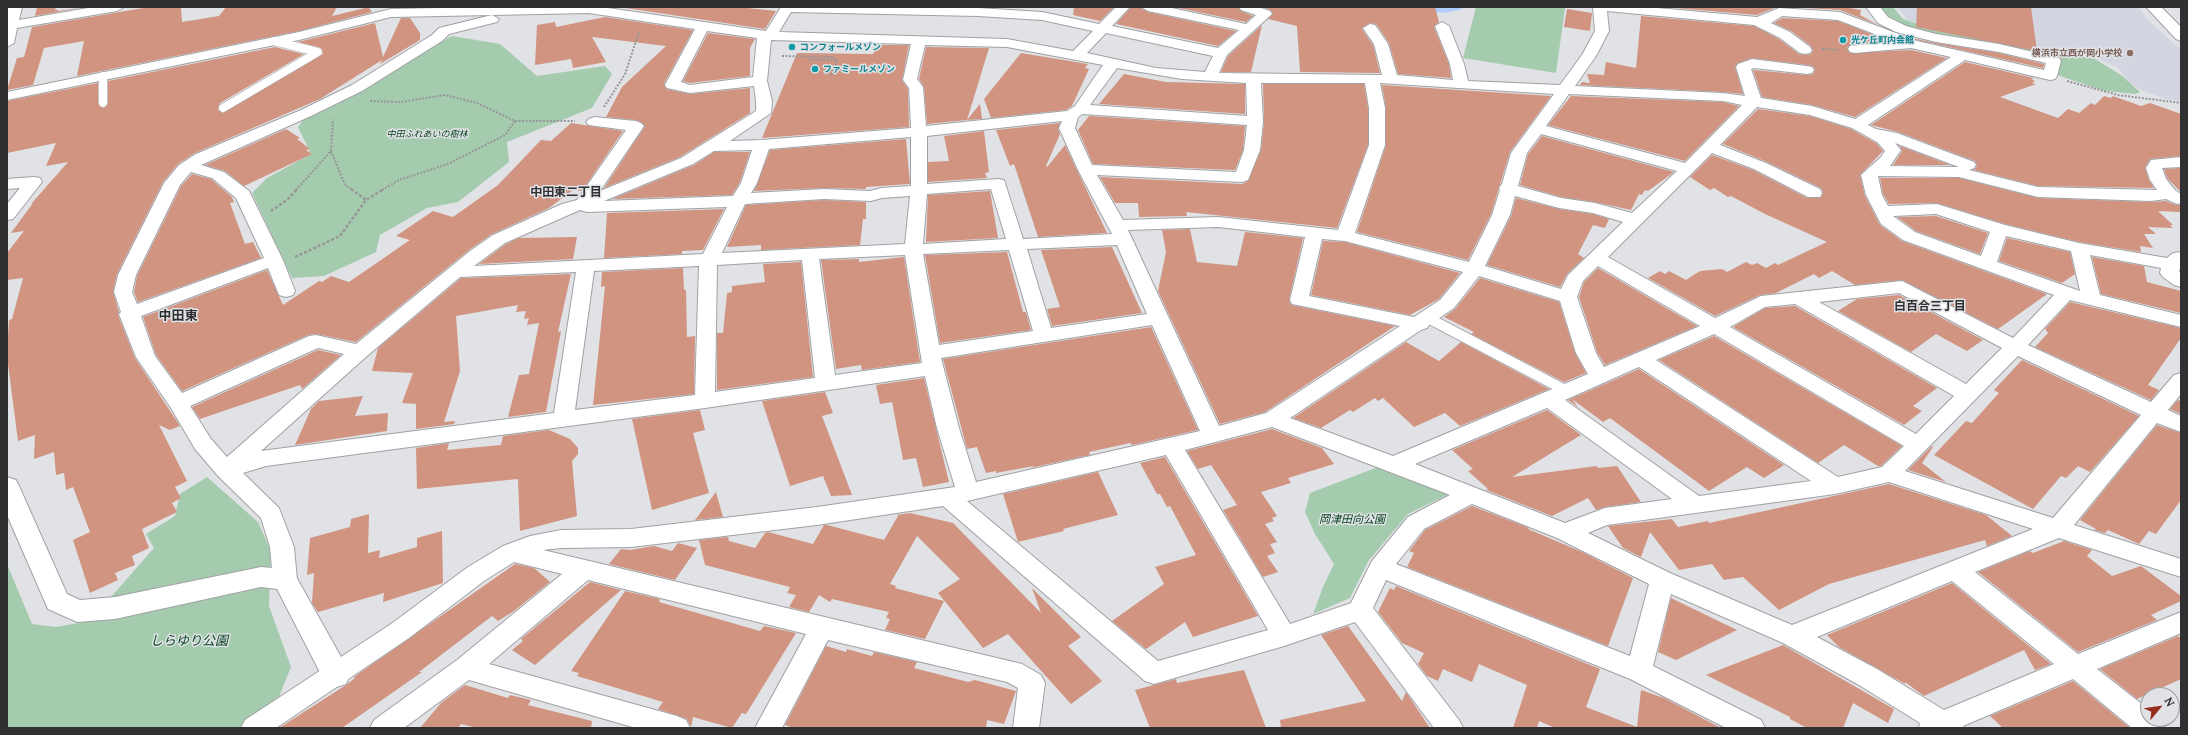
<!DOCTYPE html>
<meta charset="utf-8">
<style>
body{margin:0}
#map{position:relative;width:2188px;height:735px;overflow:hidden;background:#e1e2e6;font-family:Lora,serif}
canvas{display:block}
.frame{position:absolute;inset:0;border:8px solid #303032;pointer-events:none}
.north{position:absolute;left:2140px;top:687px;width:40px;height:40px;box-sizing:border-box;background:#e1e2e6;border:1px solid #9a9b9e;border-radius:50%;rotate:61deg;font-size:11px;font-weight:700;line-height:16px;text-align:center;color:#303032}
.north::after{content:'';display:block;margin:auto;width:14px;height:18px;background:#962c1c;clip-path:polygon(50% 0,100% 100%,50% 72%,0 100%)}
</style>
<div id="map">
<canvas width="2188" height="735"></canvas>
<div class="frame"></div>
<div class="north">N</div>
</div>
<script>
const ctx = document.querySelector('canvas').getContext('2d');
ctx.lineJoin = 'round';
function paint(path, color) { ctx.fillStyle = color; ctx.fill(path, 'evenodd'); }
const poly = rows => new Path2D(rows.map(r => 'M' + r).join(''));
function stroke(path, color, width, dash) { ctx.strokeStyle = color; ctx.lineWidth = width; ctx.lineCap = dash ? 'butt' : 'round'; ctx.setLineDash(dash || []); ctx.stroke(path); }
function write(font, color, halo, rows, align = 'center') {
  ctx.font = font + ' Lora,"Noto Sans JP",serif'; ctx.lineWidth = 3; ctx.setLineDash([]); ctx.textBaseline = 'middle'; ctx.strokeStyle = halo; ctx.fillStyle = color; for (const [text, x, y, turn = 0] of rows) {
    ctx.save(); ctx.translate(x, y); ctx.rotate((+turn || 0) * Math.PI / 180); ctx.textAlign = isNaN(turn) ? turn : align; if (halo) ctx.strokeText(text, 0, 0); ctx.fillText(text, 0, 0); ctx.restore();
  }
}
paint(poly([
 [1897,7,2138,7,2148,20,2181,50,2181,101,2165,99,2141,90,2129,82,2117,67,2090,55,2001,41,1909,21]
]), '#d3d6e1');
paint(poly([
 [1476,7,1565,8,1556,73,1463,58],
 [1876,7,1893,7,1903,19,1921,25,2095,59,2121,75,2140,92,2135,94,2105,91,2057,75,2059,60,1944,37,1887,21],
 [452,36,500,44,537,76,605,66,612,74,592,108,507,142,509,162,458,202,427,208,380,235,376,252,324,276,292,278,252,193,267,178,311,154,298,127,307,115],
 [1378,467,1449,494,1408,514,1369,560,1350,598,1313,614,1323,587,1334,564,1315,534,1305,512,1310,493],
 [207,477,258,522,271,551,269,606,291,667,276,704,238,728,7,728,7,564,32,624,56,627,90,621,154,548,146,534,175,516,180,494]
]), '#a4cbad');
stroke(poly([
 [1427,10,1446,10,1460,7]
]), '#b1ccff', 5);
paint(poly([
 [37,7,56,7,55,10,58,10,58,11,85,7,35,16],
 [149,7,181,7,182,22,219,16,226,7,337,7,332,16,365,8,369,8,372,12,299,31,77,76,84,41,44,48,33,85,7,90,17,58,24,57,32,27],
 [619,7,738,7,776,11,765,29],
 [1074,7,1114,7,1100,21,1073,15],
 [1131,7,1140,7,1148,12,1236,31,1218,46,1116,24],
 [1174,7,1238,7,1241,11,1253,16,1246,22],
 [1263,7,1435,7,1439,22,1434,27,1449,64,1451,78,1398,74,1389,43,1376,24,1370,23,1362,29,1373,45,1380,73,1300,72,1297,26,1268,19,1273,13,1270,10],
 [1663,7,1777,7,1757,15],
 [1787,7,1844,7,1861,10,1860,15,1878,25,1840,10],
 [1917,7,2031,7,2037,51,1916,27],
 [1567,9,1592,13,1590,31,1564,27],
 [1641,16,1754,26,1779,39,1799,54,1805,55,1811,54,1813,51,1811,46,1791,31,1774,23,1782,18,1838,21,1887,40,1850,45,1847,48,1850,53,1911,50,1947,58,1855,117,1812,105,1762,97,1753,70,1807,75,1813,74,1815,69,1812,66,1807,65,1752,58,1738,63,1735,66,1743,94,1723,92,1580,85,1582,82,1590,83,1587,74,1604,75,1606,62,1636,68],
 [605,17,693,30,664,84,666,89,690,94,750,88,750,113,680,157,604,188,645,126,636,120,606,117,622,87,666,46,592,37,606,62,573,68,571,59,535,65,537,25,555,22,556,27],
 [401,18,410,18,420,33,420,40,380,64,382,60,320,99,195,153,178,164,163,182,117,274,113,292,119,312,118,315,135,358,180,426,170,430,159,425,187,481,175,487,181,498,172,503,177,512,142,529,149,548,132,556,135,565,115,573,118,580,90,593,73,540,90,532,73,487,66,490,64,473,56,475,54,452,34,459,35,435,18,441,7,356,9,320,12,319,23,278,7,280,7,253,24,231,11,233,33,203,31,204,68,162,46,166,56,143,7,153,7,101,98,83,98,103,103,108,108,103,108,81,275,47,304,54,220,103,218,110,223,113,323,54,321,48,298,42,375,23,383,57],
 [1262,25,1251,72,1221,72,1228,56],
 [708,33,755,39,750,48,750,76,690,83,683,81],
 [1912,38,1936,43,1999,53,2044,64,2043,68,1917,40],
 [878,45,909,45,902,80,908,89,909,127,762,138,797,53,873,54],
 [926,47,989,48,967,120,927,124,924,87,919,79],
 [1021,53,1088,64,1085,68,1089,69,1072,106,1066,110,991,118,984,99],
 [1965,62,2034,78,2031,79,2035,81,2032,83,2036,84,2000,97,2058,118,2068,109,2079,113,2091,103,2095,105,2104,96,2111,98,2113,96,2141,106,2150,103,2181,114,2181,156,2150,159,2145,168,2149,180,2154,188,2038,186,1974,170,1977,166,1975,161,1898,132,1871,125],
 [1124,74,1166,82,1245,84,1245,114,1099,104],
 [1263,84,1364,84,1368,108,1368,145,1337,228,1186,212,1187,216,1139,217,1138,203,1115,203,1100,177,1242,184,1248,181,1261,150,1264,121],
 [1382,85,1551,96,1510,152,1491,214,1468,260,1357,232,1386,145,1386,108],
 [1571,96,1723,102,1739,106,1685,161,1548,125],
 [980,104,982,119,967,120],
 [1758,109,1810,116,1851,129,1876,143,1883,151,1860,175,1865,196,1880,225,1902,241,2047,294,1998,329,1902,280,1855,285,1832,271,1819,278,1814,274,1776,293,1760,295,1715,316,1648,278,1660,271,1665,274,1669,271,1686,280,1700,271,1722,269,1727,272,1746,262,1752,265,1757,263,1766,268,1775,263,1778,265,1827,242,1765,214,1731,196,1728,197,1714,188,1710,190,1690,177,1712,155,1753,170,1807,198,1821,198,1823,192,1821,188,1767,162,1723,144],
 [1089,116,1245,126,1243,150,1235,170,1093,164,1078,130],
 [571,123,623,131,582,191,573,190,549,208,492,234,469,250,356,342,316,334,308,335,182,391,156,355,143,317,267,270,283,305,319,281,322,282,331,276,349,282,410,240,396,236,433,211,453,217,498,185,541,140,551,141],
 [1060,123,1058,129,1060,134,1046,166,1047,167,1065,145,1107,233,1038,237,1014,164,1010,166,996,130],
 [286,129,300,138,297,139,310,149,306,150,312,154,244,186,225,171,205,165],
 [984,131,989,172,985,173,987,178,928,182,928,162,949,161,944,136],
 [1542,136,1674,172,1648,191,1645,190,1642,195,1639,194,1631,210,1595,202,1561,197,1520,185,1528,154],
 [906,139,910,184,866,187,866,189,824,188,754,191,770,150],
 [1900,146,1950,165,1893,165,1902,151],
 [714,152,750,152,740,182,732,195,612,199,694,165],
 [2181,168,2181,192,2167,178,2164,169],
 [192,174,211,179,232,197,234,202,230,203,245,244,253,242,261,258,138,302,134,292,137,276,181,186],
 [1880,178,1959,178,2038,198,2151,202,2166,201,2176,205,2181,205,2181,212,2158,211,2173,225,2170,225,2173,228,2148,227,2156,234,2144,234,2153,248,2140,246,2141,252,2079,242,2005,224,1937,203,1889,204,1883,194],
 [990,191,998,238,926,242,928,195],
 [1516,198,1559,209,1593,214,1609,219,1605,228,1593,225,1578,254,1584,258,1567,274,1560,287,1487,265,1511,216],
 [824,200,866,202,866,219,863,219,860,245,761,250,761,245,727,247,746,205],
 [724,209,703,250,682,251,682,254,604,258,607,213],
 [1936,216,1988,233,1980,254,1916,231,1897,217],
 [1190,229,1197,262,1237,266,1245,232,1303,238,1289,300,1291,305,1395,326,1265,412,1220,424,1158,291,1166,252,1162,230],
 [577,237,573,259,479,264,506,244,519,238],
 [2007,238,2070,252,2075,274,2062,283,1999,261],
 [1323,241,1345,242,1460,273,1439,299,1410,315,1311,295],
 [1112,247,1142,313,1052,326,1047,309,1060,307,1041,250],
 [1007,252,1023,312,1026,312,1031,330,940,343,925,255],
 [904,257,920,362,862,370,861,365,836,369,821,260,859,259,859,262],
 [2092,257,2144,266,2147,282,2181,291,2181,313,2101,294],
 [801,262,813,377,717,390,717,333,723,333,727,293,732,292,732,286,765,282,763,264],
 [683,268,684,290,686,290,687,337,695,336,694,394,593,405,605,286,601,287,602,272],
 [1598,268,1697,326,1605,365,1597,352,1579,297,1584,282],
 [571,274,558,332,561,331,546,412,508,417,519,375,529,374,539,323,527,325,529,318,524,319,526,311,516,312,518,305,456,316,460,371,444,422,455,421,454,424,416,429,416,404,402,403,413,373,372,371,378,348,461,278],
 [1480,278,1559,302,1575,353,1586,373,1564,382,1471,334,1474,332,1444,317,1455,309],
 [1899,295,1983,340,1967,351,1936,334,1911,352,1838,311,1857,299],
 [2070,302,2181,328,2181,338,2148,385,2159,390,2151,400,2035,347,2048,333,2045,329],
 [1795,306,1937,388,1913,406,1922,411,1904,425,1733,327,1765,308],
 [1151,327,1198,430,1132,445,1130,443,1089,452,1090,455,1030,468,1034,466,996,473,996,471,986,473,977,447,967,449,943,359],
 [1714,336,1902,446,1881,466,1878,466,1844,445,1818,463,1659,360],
 [1406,342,1439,361,1461,342,1549,389,1460,426,1445,413,1414,427,1383,398,1378,401,1375,398,1353,412,1350,410,1321,428,1293,418],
 [318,350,341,355,302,389,300,385,200,419,192,407],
 [2022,360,2139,416,2090,472,2078,466,2066,478,2061,476,2033,509,1934,455,1966,421,1972,423,1999,393,1994,390],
 [1639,369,1784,465,1764,478,1747,467,1709,491,1610,418,1603,422,1572,399,1578,407,1568,400],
 [924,378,949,482,923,487,916,458,903,460,892,402,880,404,876,385],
 [825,392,833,413,822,416,852,495,831,496,823,476,790,486,762,401],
 [363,396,355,416,388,413,387,431,295,445,311,409,319,401],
 [2178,400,2181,401,2181,414,2170,409],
 [700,410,705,430,693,433,709,493,652,510,632,419],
 [1547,410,1581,435,1512,477,1597,466,1598,468,1617,466,1641,502,1605,507,1596,510,1588,498,1552,516,1486,490,1488,489,1468,471,1473,469,1452,450],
 [2157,425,2181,433,2181,500,2156,534,2149,531,2139,544,2108,530,2105,533,2094,530,2096,529,2080,520],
 [1272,429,1322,448,1334,464,1288,478,1291,483,1261,492,1277,516,1272,518,1274,521,1265,524,1277,542,1270,544,1275,553,1267,556,1278,572,1263,577,1223,510,1237,505,1211,465,1198,469,1187,451],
 [549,430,570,439,578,448,578,454,572,461,577,516,520,531,518,479,417,489,416,448,449,443,447,450,501,445,503,436],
 [1932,446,1933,447,1922,463,1946,482,1908,470],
 [1165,457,1258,616,1193,637,1185,622,1146,649,1112,621,1164,584,1155,567,1196,555,1170,506,1167,507,1160,494,1157,494,1140,463],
 [1098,472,1118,515,1063,529,1064,531,1018,542,1003,494],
 [1889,484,1986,515,2012,536,1987,546,1985,540,1829,584,1779,610,1743,577,1724,580,1712,564,1679,570,1650,532,1641,557,1623,548,1608,526,1672,519,1678,527,1708,521,1709,523],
 [716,492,723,517,695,520],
 [1472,506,1529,528,1528,529,1582,552,1633,578,1608,646,1407,567,1414,553,1409,551,1425,530],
 [910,513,953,523,1041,613,1032,588,1081,637,1068,646,1102,681,1071,704,1008,634,983,648,938,593,960,579,917,536,890,584,896,586,895,588,944,601,925,639,885,630,890,619,886,618,889,612,832,599,830,602,819,595,809,612,789,607,796,595,787,593,790,587,705,565,699,540,728,537,729,541,755,548,765,533,768,532,813,544,824,525,827,525,884,540,898,516,897,515],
 [369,514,368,553,380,550,379,558,417,547,417,538,442,531,443,583,383,602,384,593,318,612,312,603,314,573,307,575,310,538,350,527,351,519],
 [2064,541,2092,550,2087,556,2112,576,2141,566,2181,596,2181,601,2151,615,2157,620,2078,652,1978,572,2030,551,2033,553],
 [678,543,697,548,675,580,609,564,621,549,630,550,654,546,672,551],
 [515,564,534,568,550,582,514,611,498,621,492,616,419,672,422,672,342,728,279,728,346,685,355,678,354,677],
 [590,582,621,590,535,665,512,650,523,641,521,639],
 [1952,583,2051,664,2035,670,2024,650,1924,696,1905,682,1905,684,1839,647,1827,635],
 [1396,586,1600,669,1586,707,1637,727,1641,690,1664,698,1721,728,1555,728,1539,721,1537,728,1513,728,1527,685,1479,664,1472,682,1443,669,1438,681,1427,676,1418,664,1424,653,1402,643,1378,612,1390,588,1394,590],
 [625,591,660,599,659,602,760,631,764,626,796,633,746,714,742,713,732,728,693,717,691,727,687,719,658,709,663,702,577,676,579,673,571,671],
 [1671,598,1737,630,1676,660,1658,652],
 [1348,626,1402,701,1406,692,1430,728,1281,728,1280,720,1366,701,1321,635],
 [2178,636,2181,638,2181,679,2137,699,2100,669],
 [1783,645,1894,709,1888,723,1853,703,1843,728,1807,728,1790,719,1790,717,1706,675],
 [826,646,846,652,847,649,872,656,874,652,917,662,914,668,968,682,975,680,1016,691,1004,724,987,720,986,728,794,728,785,725],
 [1244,670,1266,728,1150,728,1135,690,1176,679,1177,683],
 [2073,681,2130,728,2003,728,1990,716],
 [465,685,508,698,510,695,531,700,528,705,592,721,591,728,477,728,461,724,458,728,420,728,441,703]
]), '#d09481');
const laneFar1 = poly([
 [103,76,103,103],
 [223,108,318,52,274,41]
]);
const lane = poly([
 [1428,318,1567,391]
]);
const street = poly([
 [8,7,22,7,19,20,94,7,124,7,117,11,17,28,14,43,7,47,8,7],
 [489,7,601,7,766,31,781,7,978,8,1042,12,1099,24,1116,7,1130,7,1112,26,1218,48,1239,30,1148,11,1141,7,1167,7,1246,24,1256,15,1241,10,1239,7,1258,7,1270,11,1272,14,1227,55,1219,73,1382,75,1374,44,1363,28,1370,24,1375,25,1388,44,1397,75,1453,80,1450,64,1435,26,1442,22,1449,26,1464,64,1468,81,1560,85,1582,55,1595,31,1593,7,1646,7,1757,17,1779,8,1840,12,1917,41,2044,70,2046,63,1999,52,1936,42,1896,32,1878,23,1866,7,1880,7,1888,17,1906,26,1936,34,1999,44,2059,58,2061,61,2057,76,2055,79,2050,80,1965,60,1868,125,1876,129,1897,133,1974,162,1976,165,1974,168,1969,170,2038,187,2157,190,2150,180,2146,168,2151,160,2181,157,2181,167,2162,168,2166,179,2175,190,2181,194,2181,203,2177,204,2166,199,2151,201,2038,197,1959,177,1878,176,1882,195,1888,206,1937,204,2005,225,2079,243,2167,258,2173,253,2181,252,2181,265,2179,271,2181,273,2181,287,2174,285,2163,277,2160,273,2161,268,2090,255,2100,295,2181,315,2181,327,2070,300,2028,345,2151,402,2174,375,2181,373,2181,394,2168,410,2181,416,2181,432,2157,423,2074,525,2181,559,2181,577,2059,538,1975,572,2078,654,2181,612,2181,633,2097,669,2148,709,2148,719,2161,719,2165,728,2132,728,2073,679,1963,726,1964,728,1919,728,1920,723,1859,685,1783,643,1671,594,1653,666,1761,720,1765,728,1726,728,1630,679,1386,580,1373,608,1459,720,1463,728,1434,728,1355,622,1284,646,1154,684,1145,681,943,506,817,525,631,547,561,548,543,550,1022,664,1041,675,1045,683,1039,728,1013,728,1018,688,1007,682,828,640,782,728,755,728,806,634,588,580,489,664,677,716,686,720,690,728,636,728,469,680,404,728,370,728,374,720,457,660,562,574,514,562,484,581,409,638,276,728,241,728,245,720,391,624,468,567,503,546,530,536,561,530,631,529,817,507,955,487,937,428,925,376,705,408,266,466,243,473,279,508,294,547,297,580,293,587,285,590,277,587,273,580,270,547,261,518,218,476,195,449,171,408,136,357,119,314,121,312,114,292,118,275,164,183,179,165,196,154,301,110,352,85,432,35,439,28,492,15,391,17,299,40,7,100,7,92,299,32,391,9,489,7],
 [1607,11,1754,25,1780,38,1800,53,1805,54,1810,53,1812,50,1810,47,1790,32,1771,23,1782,16,1838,20,1893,41,1850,46,1848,49,1850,52,1855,53,1911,48,1951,57,1855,119,1812,106,1761,98,1751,69,1754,68,1807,74,1812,73,1814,70,1812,67,1807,66,1752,59,1738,64,1736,67,1745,96,1723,93,1575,86,1596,56,1609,31,1607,11],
 [791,12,978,16,1042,20,1093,31,1073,51,1007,39,779,32,791,12],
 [589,13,695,29,665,85,667,88,690,93,754,86,756,101,756,111,681,158,600,191,644,126,641,123,636,121,594,117,589,119,586,122,589,125,626,130,577,200,562,204,493,235,470,251,356,344,316,335,309,336,182,393,155,356,141,316,268,268,279,295,286,297,293,295,295,291,283,260,249,191,224,172,201,165,311,116,362,91,442,41,449,34,497,22,499,19,492,15,589,13],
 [707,31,757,38,753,77,690,85,681,82,707,31],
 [1106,33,1213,56,1205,72,1156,68,1087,53,1106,33],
 [771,40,911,44,903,80,909,88,911,128,762,140,730,141,771,113,772,101,767,81,771,40],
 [925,45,1007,47,1103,65,1075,106,1067,111,926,126,923,87,917,79,925,45],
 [1117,68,1182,79,1246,83,1247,116,1090,105,1117,68],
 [1261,83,1365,83,1369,108,1369,145,1338,230,1218,217,1123,220,1097,175,1242,182,1248,180,1260,150,1263,121,1261,83],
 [1380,83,1554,94,1511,153,1502,184,1499,188,1500,190,1492,215,1469,262,1355,233,1385,145,1385,108,1380,83],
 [1569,94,1723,101,1742,105,1685,163,1546,126,1569,94],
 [1757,107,1810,115,1852,128,1877,142,1885,151,1881,157,1861,175,1866,195,1881,224,1903,240,2054,295,2013,338,1902,281,1761,296,1715,318,1608,257,1712,153,1754,169,1808,197,1820,197,1822,193,1820,189,1766,163,1720,145,1757,107],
 [1083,114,1247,125,1244,150,1236,172,1092,165,1075,128,1078,117,1083,114],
 [1062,121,1059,128,1078,170,1112,234,1023,239,1004,180,998,179,927,184,927,136,1062,121],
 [1541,134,1677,171,1632,213,1595,203,1561,198,1518,186,1527,153,1541,134],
 [911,137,911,186,881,188,870,191,824,189,751,193,757,183,769,149,911,137],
 [1895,143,1959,167,1890,166,1901,150,1895,143],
 [752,150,741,183,733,196,604,201,693,164,714,151,752,150],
 [191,172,212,178,236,198,264,258,137,304,132,292,136,275,180,185,191,172],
 [991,189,1006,239,923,244,927,194,991,189],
 [910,196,905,244,722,253,745,204,824,199,871,201,882,198,910,196],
 [1515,196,1559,208,1593,213,1623,222,1568,275,1561,289,1485,266,1510,215,1515,196],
 [727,207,703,254,474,266,505,243,580,210,587,212,727,207],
 [1936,214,1990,232,1981,256,1915,232,1893,216,1936,214],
 [1218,227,1305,237,1290,300,1292,304,1400,326,1266,413,1219,426,1128,230,1218,227],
 [2006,236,2071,251,2080,291,1997,262,2006,236],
 [1322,239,1345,241,1463,272,1440,300,1414,317,1309,296,1322,239],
 [1117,245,1147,314,1051,328,1027,249,1117,245],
 [1009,250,1033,331,939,345,923,254,1009,250],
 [905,255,922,363,835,375,819,259,905,255],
 [802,260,815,378,715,392,717,265,802,260],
 [699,266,695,395,575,410,594,271,699,266],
 [1598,266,1700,326,1604,367,1596,353,1577,297,1583,281,1598,266],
 [576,272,554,413,261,451,367,356,460,277,576,272],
 [1479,276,1560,301,1576,353,1588,374,1393,456,1290,418,1421,330,1427,328,1429,325,1454,308,1479,276],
 [1899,293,2002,348,1966,384,1819,302,1899,293],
 [1795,304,1954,396,1916,434,1730,327,1765,307,1795,304],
 [1152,325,1200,431,976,482,959,428,941,358,1152,325],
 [1714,334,1904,446,1882,467,1838,477,1656,360,1714,334],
 [318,348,344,354,227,457,211,439,190,406,318,348],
 [2018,356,2141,415,2053,518,1905,471,2018,356],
 [1639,367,1811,481,1699,496,1565,400,1639,367],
 [1547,408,1672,499,1605,508,1565,523,1415,464,1547,408],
 [1272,427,1450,495,1408,517,1372,561,1351,603,1290,624,1185,450,1272,427],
 [1166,455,1268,630,1158,661,967,501,1166,455],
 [1889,482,2033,529,1792,625,1670,573,1588,533,1607,525,1835,494,1889,482],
 [1472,504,1557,538,1649,584,1630,656,1396,564,1424,529,1472,504],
 [1952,581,2054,664,1944,710,1877,669,1817,637,1952,581],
 [34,177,40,178,42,182,13,219,7,220,7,204,20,188,7,189,7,179,34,177]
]);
const secondary = poly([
 [2146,7,2161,7,2181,27,2181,41,2176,39,2146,7],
 [7,477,16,480,19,486,67,594,80,600,115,597,261,567,285,569,294,573,346,666,350,675,346,684,336,687,326,684,277,589,261,587,115,619,77,622,48,609,7,515,7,477]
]);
stroke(laneFar1, '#a0a1a5', 9);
stroke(lane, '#a0a1a5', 12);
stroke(street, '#a0a1a5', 2);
stroke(secondary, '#a0a1a5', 2);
stroke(poly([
 [1822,49,1839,50],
 [782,56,835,57],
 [811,56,810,60,837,60,831,76],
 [2067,81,2118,95,2181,103],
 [370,101,400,102,445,95,477,103,515,121,575,121],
 [604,107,625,74,639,32],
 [331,151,345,185,353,190],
 [296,190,331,151,333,119],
 [382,190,399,180,448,164,505,135,515,121]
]), '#96979a', 2, [2, 1.5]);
stroke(poly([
 [351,189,366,200],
 [271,211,287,200,297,189],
 [295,257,340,236,366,200,384,189]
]), '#96979a', 2.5, [3, 2]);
stroke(laneFar1, '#fff', 8);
stroke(lane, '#fff', 10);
paint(street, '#fff');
paint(secondary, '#fff');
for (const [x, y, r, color] of [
 [1843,40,4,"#0f9aa8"],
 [792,47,4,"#0f9aa8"],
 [2130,53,4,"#8d6e63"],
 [815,69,4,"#0f9aa8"]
]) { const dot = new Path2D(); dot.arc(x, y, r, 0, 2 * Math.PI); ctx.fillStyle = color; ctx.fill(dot); stroke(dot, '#e1e2e6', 1.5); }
write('bold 9px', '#0d838f', '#e1e2e6', [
 ["光ケ丘町内会館",1851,40],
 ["コンフォールメゾン",800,47],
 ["ファミールメゾン",823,69]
], 'left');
write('bold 9px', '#785e54', '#e1e2e6', [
 ["横浜市立西が岡小学校",2122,53]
], 'right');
write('italic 9px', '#054421', '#e1e2e6', [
 ["中田ふれあいの樹林",427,134]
]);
write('italic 11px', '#054421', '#e1e2e6', [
 ["岡津田向公園",1352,520]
]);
write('bold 12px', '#303032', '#e1e2e6', [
 ["中田東二丁目",566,193],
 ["白百合三丁目",1930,307]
]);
write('bold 13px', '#303032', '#e1e2e6', [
 ["中田東",178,316]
]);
write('italic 13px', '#054421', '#e1e2e6', [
 ["しらゆり公園",189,641]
]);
</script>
